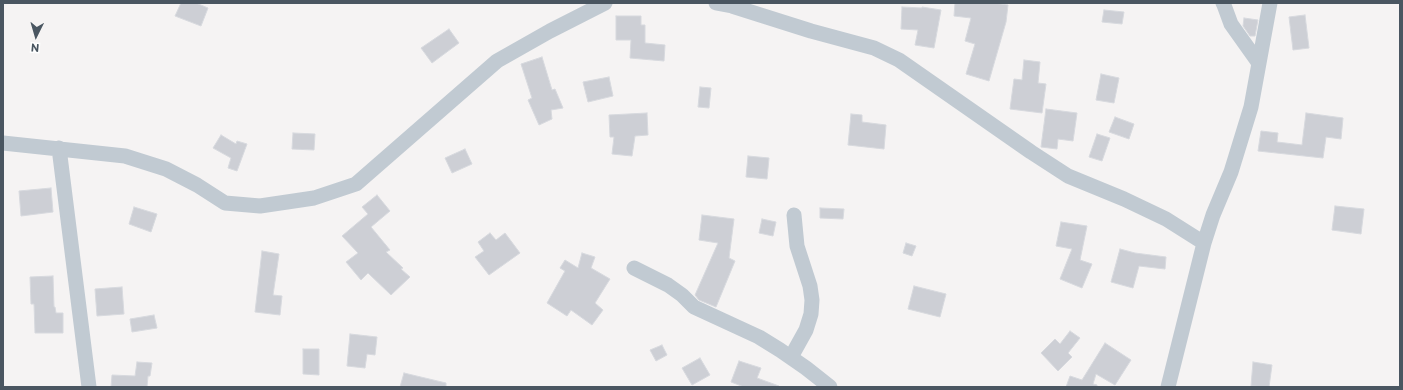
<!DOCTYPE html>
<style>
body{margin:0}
#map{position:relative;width:1403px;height:390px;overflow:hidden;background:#f5f3f3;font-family:Commissioner,sans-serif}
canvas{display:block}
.frame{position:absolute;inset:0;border:4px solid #4a5661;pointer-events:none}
.north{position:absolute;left:16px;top:16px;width:40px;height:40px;-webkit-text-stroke:3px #fff;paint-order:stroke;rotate:185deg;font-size:11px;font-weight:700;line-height:16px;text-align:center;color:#4a5661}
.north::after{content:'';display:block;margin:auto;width:14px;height:18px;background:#4a5661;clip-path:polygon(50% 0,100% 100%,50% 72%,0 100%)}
</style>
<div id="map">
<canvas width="1403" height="390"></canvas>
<div class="frame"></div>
<div class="north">N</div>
</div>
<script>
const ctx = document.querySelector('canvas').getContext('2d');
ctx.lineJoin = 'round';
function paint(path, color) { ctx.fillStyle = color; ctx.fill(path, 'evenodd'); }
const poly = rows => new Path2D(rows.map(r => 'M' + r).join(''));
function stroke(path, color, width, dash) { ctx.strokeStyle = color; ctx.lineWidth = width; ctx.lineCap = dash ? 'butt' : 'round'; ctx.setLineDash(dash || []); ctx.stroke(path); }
const building = poly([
 [181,3,196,3,208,8,201,26,175,16,181,3],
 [955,3,994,3,1008,5,1006,22,989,81,966,74,975,44,965,41,971,18,954,16,955,3],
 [902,7,922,8,922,7,941,10,934,48,915,45,918,30,901,29,902,7],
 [1104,10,1124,12,1122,24,1102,22,1104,10],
 [1305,15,1309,48,1293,50,1289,17,1305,15],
 [616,16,641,16,641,25,645,25,645,43,665,45,664,61,630,58,631,40,616,40,616,16],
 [1244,18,1258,20,1255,36,1250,36,1243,26,1244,18],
 [449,29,459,43,432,63,421,48,449,29],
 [542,57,552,90,555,89,563,108,551,110,552,119,539,125,528,100,532,98,521,64,542,57],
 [1024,60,1040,62,1038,83,1046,84,1042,113,1010,109,1014,79,1022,80,1024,60],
 [1101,74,1119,78,1114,103,1096,100,1101,74],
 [609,77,613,96,588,102,583,82,609,77],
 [700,87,711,88,709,108,698,107,700,87],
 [1046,109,1077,113,1073,141,1058,139,1057,149,1041,147,1046,109],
 [647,113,648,135,635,136,632,156,612,154,614,137,610,137,609,115,647,113],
 [1306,113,1343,118,1341,139,1326,137,1323,158,1258,151,1261,131,1278,133,1277,142,1302,145,1306,113],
 [851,114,862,115,862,122,886,125,884,149,848,145,851,114],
 [1115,117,1134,124,1129,139,1109,132,1115,117],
 [293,133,315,134,314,150,292,149,293,133],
 [1097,134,1110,138,1102,161,1089,157,1097,134],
 [221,135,236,144,237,141,247,144,237,171,228,168,231,158,213,148,221,135],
 [465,149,472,164,452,173,445,158,465,149],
 [748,156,769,158,767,179,746,177,748,156],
 [51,188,53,212,21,216,19,191,51,188],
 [377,195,390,211,371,227,390,250,386,252,403,268,401,269,410,277,391,295,368,273,361,280,346,262,358,253,342,236,368,214,362,207,377,195],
 [1335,206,1364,209,1361,234,1332,230,1335,206],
 [134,207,157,214,151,232,129,224,134,207],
 [820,208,844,209,843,219,820,218,820,208],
 [702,215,734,219,729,258,735,261,716,307,699,300,695,295,718,243,699,240,702,215],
 [762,219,776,222,773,236,759,233,762,219],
 [1061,222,1087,226,1080,260,1092,264,1082,288,1060,279,1072,249,1056,246,1061,222],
 [490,233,496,240,505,233,520,253,489,275,475,257,484,251,478,242,490,233],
 [906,243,916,246,912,256,903,253,906,243],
 [1120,249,1135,253,1166,257,1165,269,1139,266,1133,288,1111,282,1120,249],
 [262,251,279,254,273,295,282,296,280,315,255,312,262,251],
 [582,253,595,257,591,268,610,279,595,303,603,310,592,325,571,310,567,316,547,303,565,271,560,268,565,260,578,268,582,253],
 [53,276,54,307,55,307,56,313,63,313,63,333,35,333,34,304,31,304,30,277,53,276],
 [914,286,946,294,940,317,908,309,914,286],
 [122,287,124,314,97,316,95,289,122,287],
 [154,315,157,328,132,332,130,319,154,315],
 [1070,331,1080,338,1068,353,1072,357,1058,371,1041,353,1055,339,1060,344,1070,331],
 [350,334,377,337,375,355,367,354,365,368,347,366,350,334],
 [1105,343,1131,360,1115,385,1096,374,1093,384,1097,385,1097,387,1066,387,1070,376,1082,380,1105,343],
 [662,345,667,355,656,361,650,350,662,345],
 [303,349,319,349,319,375,303,374,303,349],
 [700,358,710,375,692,385,682,368,700,358],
 [739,361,761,368,757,378,779,386,778,387,744,387,731,382,739,361],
 [137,362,152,363,150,376,148,376,147,387,111,387,112,375,135,376,137,362],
 [1253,362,1272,365,1269,387,1251,386,1253,362],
 [404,373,446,383,446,387,400,387,404,373]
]);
paint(building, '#cdcfd5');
stroke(building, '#d7d9de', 1);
stroke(poly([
 [716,3,732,6,811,31,874,48,899,60,1031,152,1068,176,1124,199,1166,219,1204,243],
 [1223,3,1224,5,1231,24,1258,62],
 [3,143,125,156,166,169,197,185,225,203,260,206,314,198,356,184,497,61,550,31,605,3],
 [59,148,89,387],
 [634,268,668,285,682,295,694,307,759,337,780,350,806,368,830,387],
 [791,357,806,330,811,314,812,300,810,286,797,246,794,215],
 [1168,387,1204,243,1213,215,1231,172,1251,107,1270,3]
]), '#c1cad2', 15);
</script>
